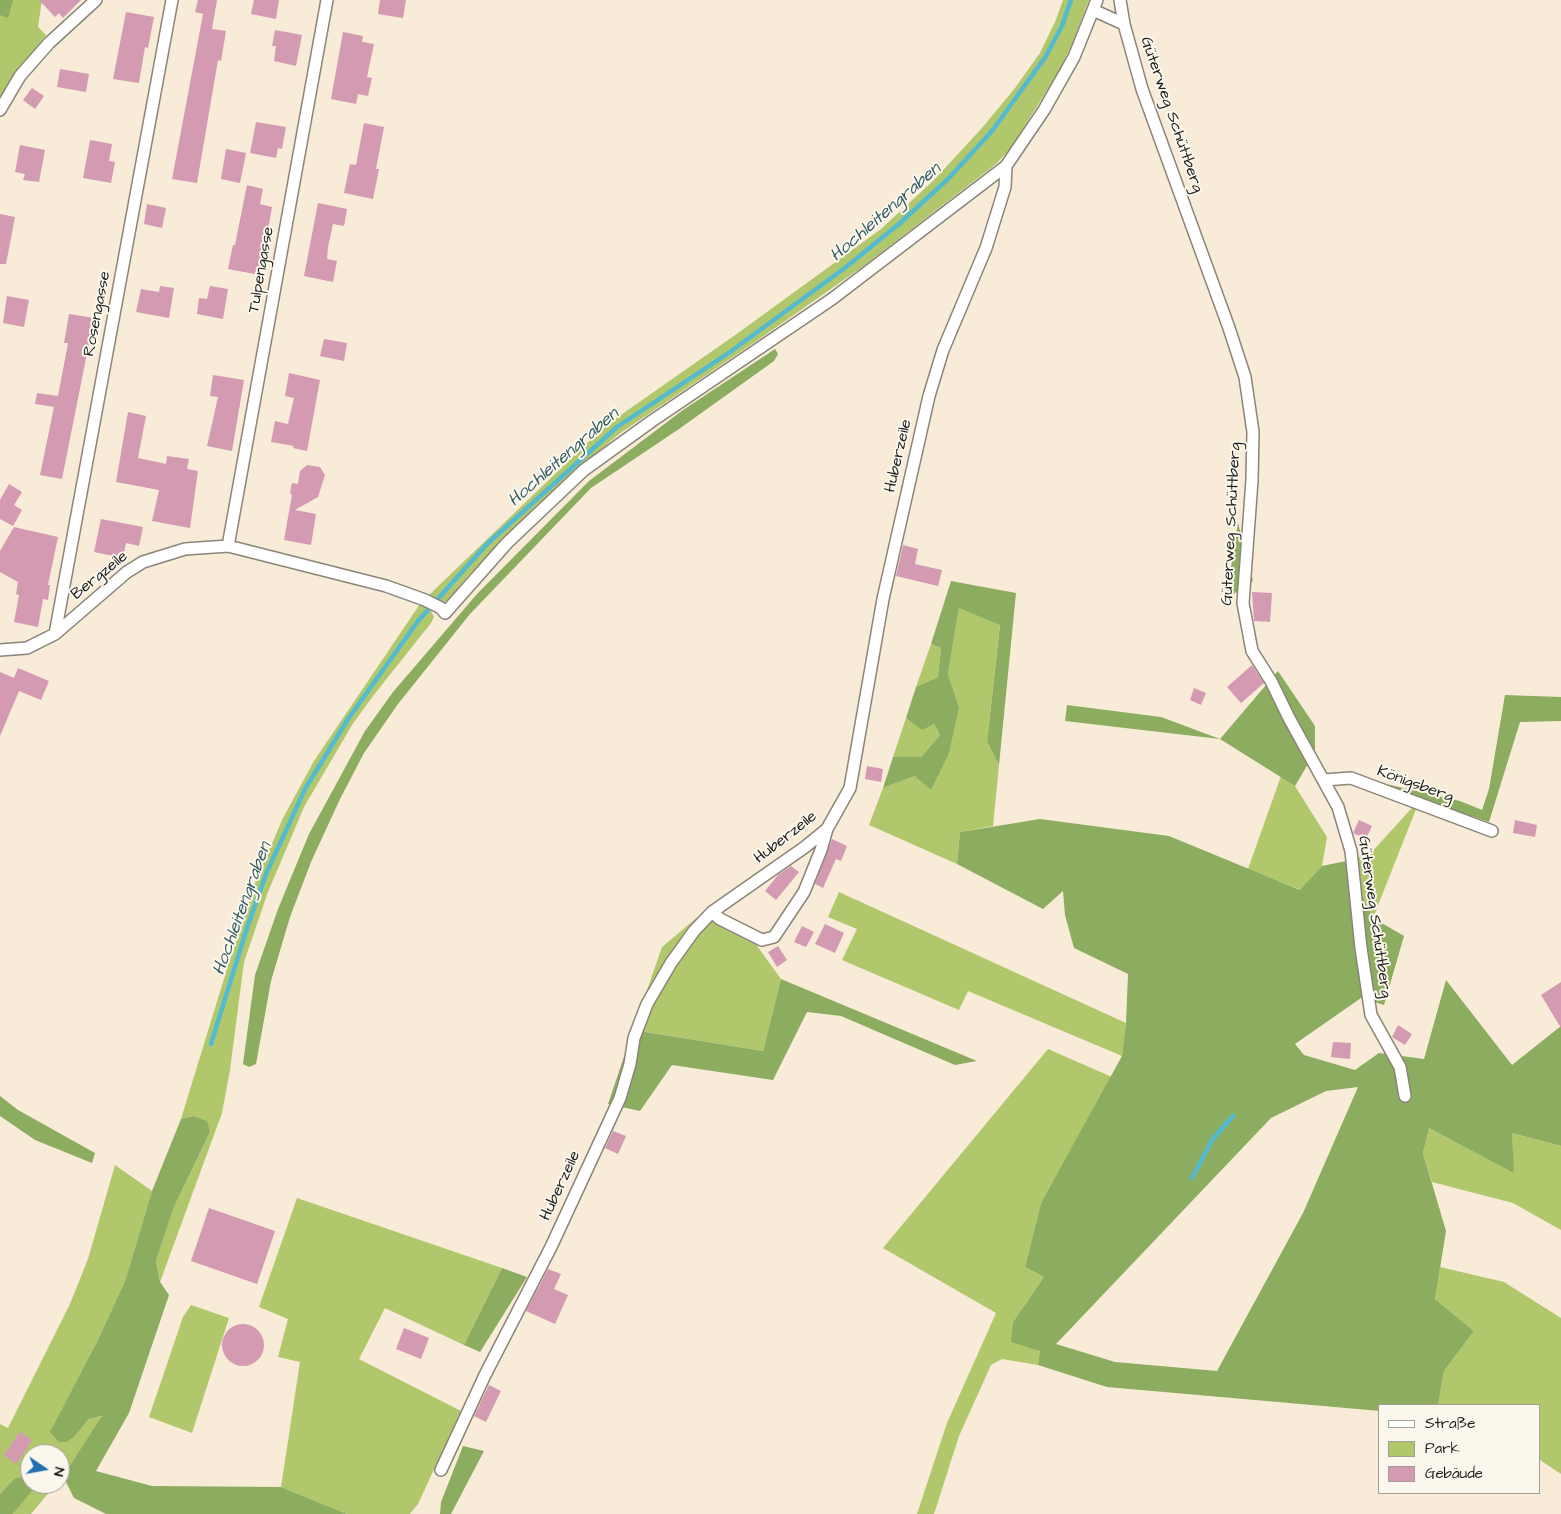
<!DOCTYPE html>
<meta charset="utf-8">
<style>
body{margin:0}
#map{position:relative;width:1561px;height:1514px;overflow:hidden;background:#f8ebd8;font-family:"Architects Daughter",sans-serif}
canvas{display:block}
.legend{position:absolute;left:1378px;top:1404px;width:162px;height:90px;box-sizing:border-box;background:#fbf7ec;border:1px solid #a29f99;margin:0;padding:6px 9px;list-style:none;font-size:15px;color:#1c1c1c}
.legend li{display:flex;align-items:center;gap:10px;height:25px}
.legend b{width:25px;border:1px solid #a29f99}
.north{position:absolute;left:20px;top:1444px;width:50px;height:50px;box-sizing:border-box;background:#fbf7ec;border:1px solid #a29f99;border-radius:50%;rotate:102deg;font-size:14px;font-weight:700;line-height:20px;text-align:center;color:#1c1c1c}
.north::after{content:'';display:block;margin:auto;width:18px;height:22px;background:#1f6fb2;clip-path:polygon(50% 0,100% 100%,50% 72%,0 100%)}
</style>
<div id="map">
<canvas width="1561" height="1514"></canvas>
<ul class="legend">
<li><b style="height:6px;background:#fff"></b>Straße</li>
<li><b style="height:14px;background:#b1c76b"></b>Park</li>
<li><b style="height:14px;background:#d39ab2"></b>Gebäude</li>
</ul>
<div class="north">N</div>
</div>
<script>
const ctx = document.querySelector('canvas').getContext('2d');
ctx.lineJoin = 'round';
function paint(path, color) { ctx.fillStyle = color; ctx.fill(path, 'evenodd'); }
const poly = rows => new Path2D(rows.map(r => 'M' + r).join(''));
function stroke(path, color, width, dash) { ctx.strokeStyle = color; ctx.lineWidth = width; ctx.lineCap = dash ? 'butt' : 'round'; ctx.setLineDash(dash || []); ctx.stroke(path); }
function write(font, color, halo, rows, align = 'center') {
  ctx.font = font + ' "Architects Daughter",sans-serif'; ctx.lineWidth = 4; ctx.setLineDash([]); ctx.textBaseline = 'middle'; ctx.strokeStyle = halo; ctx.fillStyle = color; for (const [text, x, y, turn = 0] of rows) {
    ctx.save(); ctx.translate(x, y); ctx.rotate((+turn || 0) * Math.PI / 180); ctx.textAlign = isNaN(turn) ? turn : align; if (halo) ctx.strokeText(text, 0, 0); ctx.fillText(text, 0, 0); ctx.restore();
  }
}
paint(poly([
 [0,0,42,0,38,27,46,35,0,100],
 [1063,0,1089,0,1073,42,1058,73,1010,149,996,164,865,265,758,340,619,434,538,504,468,576,448,600,444,602,428,596,605,426,738,333,881,229,934,180,982,128,1015,88,1040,53,1055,22],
 [420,604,431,611,434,617,431,623,373,696,352,725,304,807,268,892,244,962,230,1070,222,1113,160,1282,156,1261,174,1207,210,1132,193,1116,181,1119,227,969,255,883,283,818,314,761],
 [959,608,1000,624,987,742,999,765,993,826,960,832,957,864,869,825,883,788,915,776,959,707,948,674],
 [931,644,941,648,938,677,916,687],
 [906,718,922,729,934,724,940,735,921,757,893,757],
 [1281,776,1295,786,1327,837,1322,866,1301,890,1248,869],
 [1420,799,1373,918,1346,861,1370,854],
 [839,892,1126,1023,1122,1056,968,991,959,1010,842,960,857,929,828,917],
 [700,915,755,943,781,979,763,1051,633,1030,662,947],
 [1048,1049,1112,1077,1041,1203,1025,1267,1044,1277,1013,1322,1040,1352,1038,1365,1002,1359,991,1365,959,1436,934,1514,917,1514,947,1423,996,1313,883,1248],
 [1429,1128,1513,1172,1512,1133,1561,1146,1561,1230,1513,1203,1432,1182,1423,1153],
 [115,1165,152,1191,125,1281,96,1344,74,1437,89,1419,103,1416,60,1480,60,1454,30,1454,30,1479,28,1476,15,1478,0,1494,0,1424,8,1428,70,1304,88,1259],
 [297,1198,502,1268,464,1345,385,1308,359,1359,461,1411,418,1504,410,1514,347,1514,281,1487,300,1362,278,1357,288,1319,259,1307],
 [1440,1267,1504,1282,1561,1318,1561,1474,1540,1460,1540,1405,1438,1405,1444,1371,1474,1331,1435,1299],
 [191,1305,229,1318,192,1433,149,1417,183,1317],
 [33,1484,56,1484,31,1514,13,1514,34,1487]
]), '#b1c76b');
paint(poly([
 [0,0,13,0,8,18,0,15],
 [775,349,778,354,774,361,679,429,591,488,470,614,398,704,364,753,340,799,311,862,290,917,271,981,256,1064,249,1067,243,1064,255,975,278,909,309,834,365,731,393,692,477,594,589,481,683,410],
 [1238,523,1253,581,1226,599],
 [951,581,1016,593,999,765,987,742,1000,625,959,608,948,674,959,707,949,753,931,790,915,776,883,788,893,757,921,757,940,735,934,724,922,730,906,718,916,687,938,677,941,648,931,644],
 [1278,671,1315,726,1315,752,1295,786,1220,739,1065,721,1067,705,1161,717,1220,739],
 [1505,695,1561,697,1561,721,1520,722,1489,822,1420,799,1386,784,1460,801,1482,810,1489,789],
 [1040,819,1169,836,1300,890,1322,866,1346,861,1373,918,1404,936,1384,1005,1361,998,1295,1044,1304,1055,1355,1070,1379,1053,1424,1059,1446,980,1512,1065,1561,1026,1561,1146,1512,1133,1514,1173,1429,1128,1423,1153,1446,1231,1435,1299,1474,1331,1444,1371,1438,1405,1380,1405,1380,1411,1107,1387,1038,1365,1040,1351,1011,1342,1013,1322,1044,1277,1025,1267,1041,1203,1122,1056,1126,1023,1128,974,1074,948,1065,915,1063,891,1043,909,957,864,960,832],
 [1358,1087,1303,1213,1217,1371,1115,1362,1056,1344,1271,1118,1326,1091],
 [781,979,977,1061,955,1065,841,1016,807,1012,773,1080,672,1065,640,1111,608,1104,633,1030,763,1051],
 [0,1096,18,1110,95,1153,92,1163,35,1140,0,1116],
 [193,1116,207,1121,210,1132,174,1207,156,1261,160,1282,169,1295,129,1413,96,1471,152,1486,281,1487,347,1514,106,1514,74,1498,63,1476,102,1416,89,1419,74,1437,66,1442,59,1442,50,1432,96,1344,125,1281,152,1191,181,1119],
 [502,1268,527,1277,480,1352,464,1345],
 [463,1446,484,1451,451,1514,440,1514,441,1502],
 [28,1476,30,1484,33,1484,35,1487,13,1514,0,1514,0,1494,15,1478]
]), '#8cac5f');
stroke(poly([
 [211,1044,246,931,266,874,305,789,348,719,418,621,487,544,617,427,730,352,846,267,899,224,948,179,992,131,1046,56,1062,26,1071,0],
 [1192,1178,1212,1140,1233,1116]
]), '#53bad0', 4.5);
paint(poly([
 [39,0,81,0,63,18,59,13,55,17],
 [198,0,217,0,212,29,226,31,221,61,218,60,197,183,172,179,203,14,195,12],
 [254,0,279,0,276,19,251,14],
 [380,0,406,0,403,18,378,14],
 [126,12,154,17,148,48,145,47,139,83,113,79],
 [275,30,302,35,296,66,274,61,276,46,272,46],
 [343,32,363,36,362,42,374,44,367,77,372,78,368,96,358,94,356,104,331,99],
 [60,69,89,74,86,92,57,87],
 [32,88,44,96,35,109,23,100],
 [256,122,286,127,282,149,278,148,276,158,250,153],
 [364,123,384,127,376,169,379,169,373,199,344,193,350,164,356,165],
 [90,140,112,144,109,161,115,162,111,183,83,178],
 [20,145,45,150,39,182,23,180,25,174,15,172],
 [226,149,246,153,240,183,221,179],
 [247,185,263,189,260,204,272,207,260,275,228,269,233,245,235,245],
 [318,203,347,209,344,226,333,224,328,247,327,259,337,261,333,282,304,276],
 [147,204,166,208,162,228,144,224],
 [0,214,15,217,6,264,0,264],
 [160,286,174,288,169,318,136,312,141,289,159,292],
 [210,286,228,289,223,319,197,314,199,298,207,299],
 [7,296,29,300,24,327,3,323],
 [69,314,94,318,62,479,40,475,54,407,35,404,37,393,58,396,68,343,64,343],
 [324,339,347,343,344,361,320,356],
 [289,373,320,380,307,451,293,448,294,446,271,442,275,421,288,424,294,398,285,396],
 [213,375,244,380,232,451,207,446,218,397,210,396],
 [128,412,146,416,138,458,166,464,167,456,189,459,187,469,198,471,190,528,152,521,159,490,116,482],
 [307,465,320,467,325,475,318,497,295,510,316,514,311,545,284,540,292,495,290,493,292,483,298,484,300,471],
 [9,484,22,492,14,505,22,510,13,526,0,519,0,500],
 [101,519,143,527,139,546,126,543,123,558,94,552],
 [14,527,58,537,48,585,50,585,48,600,43,599,38,627,14,622,19,595,16,594,18,582,0,572,0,551],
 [903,545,918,549,915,564,942,570,938,586,896,576],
 [1252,592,1272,593,1270,622,1254,621],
 [1252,665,1264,683,1241,703,1227,687],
 [18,668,49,681,41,700,19,691,0,736,0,672,14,678],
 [1194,688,1206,693,1201,705,1190,700],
 [867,766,883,769,881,782,865,779],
 [1359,820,1372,826,1366,839,1353,833],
 [1515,820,1537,825,1535,837,1513,833],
 [832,839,847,846,841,861,836,859,823,888,815,884],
 [791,866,799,872,776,900,765,891,778,875],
 [825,924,844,933,835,953,815,944],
 [802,926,814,932,806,947,794,942],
 [778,946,787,960,777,967,768,952],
 [1561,982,1561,1028,1541,995],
 [1398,1025,1412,1034,1405,1045,1392,1037],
 [1333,1042,1351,1043,1350,1059,1331,1057],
 [613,1131,626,1136,618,1154,605,1148],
 [209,1208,275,1231,257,1284,191,1261],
 [548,1269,561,1274,554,1289,568,1295,555,1324,526,1311],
 '222 1345a21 21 0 1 1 42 0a21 21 0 1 1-42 0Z',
 [404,1328,429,1338,421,1359,396,1349],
 [489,1385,501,1391,486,1422,474,1416],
 [20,1432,32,1440,16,1464,4,1455]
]), '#d39ab2');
const minor = poly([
 [1120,0,1124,24,1142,89,1229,328,1245,377,1253,432,1252,480,1243,603,1252,651,1271,681,1289,718,1338,807,1351,851,1361,948,1371,1015,1400,1067,1405,1096],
 [1093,10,1124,24],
 [0,110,20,76,49,43,96,0],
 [228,546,327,0],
 [55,634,172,0],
 [0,650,27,648,55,634,127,572,143,562,185,549,228,546,315,568,386,586,425,600,441,608,445,613,507,543,584,470,652,421,832,299,1006,166,1044,110,1074,57,1097,0],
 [1324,780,1351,778,1492,831],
 [712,912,720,919,762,940,774,937,804,892,821,850,827,829],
 [441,1470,485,1375,551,1247,620,1098,630,1064,634,1038,647,1004,671,963,694,931,712,912,805,847,827,829,850,788,883,599,929,396,943,350,986,248,1005,187,1006,166]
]);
stroke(minor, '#8a847a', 14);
stroke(minor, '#fff', 11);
write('16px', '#1c1c1c', '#fbf7ec', [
 ["Güterweg Schüttberg",1171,115,71],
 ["Tulpengasse",262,270,-80],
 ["Rosengasse",98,314,-79],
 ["Huberzeile",899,456,-77],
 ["Güterweg Schüttberg",1232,524,-87],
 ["Bergzeile",100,576,-39],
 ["Königsberg",1415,785,20],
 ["Huberzeile",786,838,-38],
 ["Güterweg Schüttberg",1374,917,82],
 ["Huberzeile",561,1186,-65]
]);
write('italic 18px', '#325b64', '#fbf7ec', [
 ["Hochleitengraben",886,213,-41],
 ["Hochleitengraben",564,458,-41],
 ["Hochleitengraben",243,909,-70]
]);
</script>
